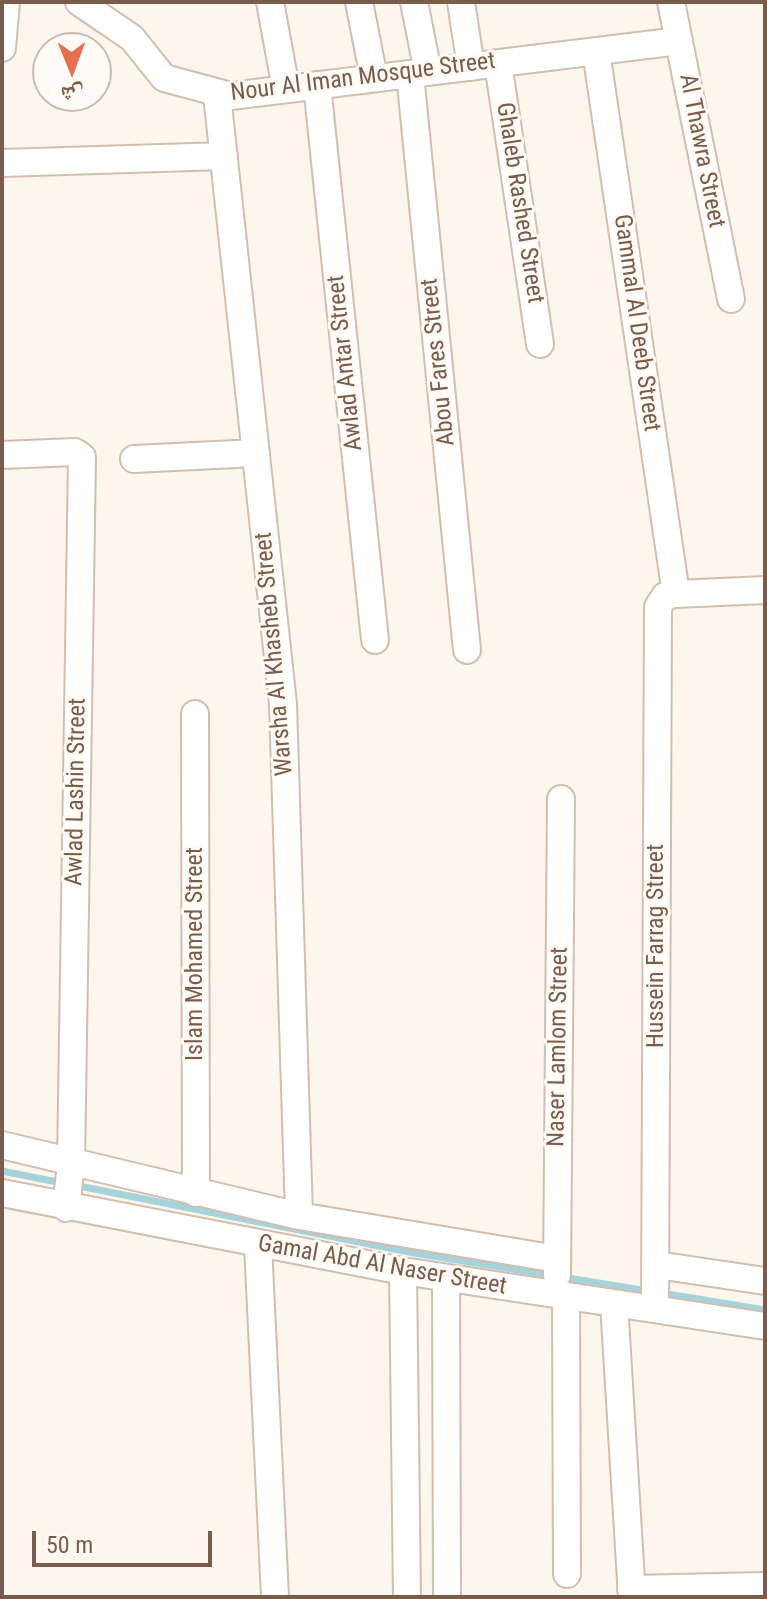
<!DOCTYPE html>
<meta charset="utf-8">
<style>
body{margin:0}
#map{position:relative;width:767px;height:1599px;overflow:hidden;background:#fdf6ec;font-family:"Roboto Condensed","Noto Naskh Arabic",sans-serif}
canvas{display:block}
.frame{position:absolute;inset:0;border:4px solid #7a5c4d;pointer-events:none}
.north{position:absolute;left:32px;top:32px;width:80px;height:80px;box-sizing:border-box;background:#fffaf3;border:2px solid #cabbb1;border-radius:50%;rotate:179deg;font-size:22px;font-weight:700;line-height:32px;text-align:center;color:#7a5c4d}
.north::after{content:'';display:block;margin:auto;width:28px;height:36px;background:#e76f51;clip-path:polygon(50% 0,100% 100%,50% 72%,0 100%)}
.scale{position:absolute;left:32px;top:1531px;width:180px;height:36px;box-sizing:border-box;border:4px solid #7a5c4d;border-top:0;padding-left:10px;font-size:24px;line-height:28px;white-space:nowrap;color:#7a5c4d;-webkit-text-stroke:6px #fffaf3;paint-order:stroke}
</style>
<div id="map">
<canvas width="767" height="1599"></canvas>
<div class="frame"></div>
<div class="north">ش</div>
<div class="scale">50 m</div>
</div>
<script>
const ctx = document.querySelector('canvas').getContext('2d');
ctx.lineJoin = 'round';
const poly = rows => new Path2D(rows.map(r => 'M' + r).join(''));
function stroke(path, color, width, dash) { ctx.strokeStyle = color; ctx.lineWidth = width; ctx.lineCap = dash ? 'butt' : 'round'; ctx.setLineDash(dash || []); ctx.stroke(path); }
function write(font, color, halo, rows, align = 'center') {
  ctx.font = font + ' "Roboto Condensed",sans-serif'; ctx.lineWidth = 6; ctx.setLineDash([]); ctx.textBaseline = 'middle'; ctx.strokeStyle = halo; ctx.fillStyle = color; for (const [text, x, y, turn = 0] of rows) {
    ctx.save(); ctx.translate(x, y); ctx.rotate((+turn || 0) * Math.PI / 180); ctx.textAlign = isNaN(turn) ? turn : align; if (halo) ctx.strokeText(text, 0, 0); ctx.fillText(text, 0, 0); ctx.restore();
  }
}
stroke(poly([
 [2,1171,62,1183],
 [74,1185,414,1253,648,1291],
 [661,1293,765,1310]
]), '#a5d3da', 7);
const minor = poly([
 [79,2,132,38,164,78,231,96,679,41],
 [270,2,286,89],
 [359,2,374,78],
 [414,2,428,72],
 [461,2,471,67],
 [671,2,731,299],
 [2,48,6,2],
 [596,51,676,594],
 [498,63,540,344],
 [410,74,467,650],
 [317,85,375,640],
 [217,95,283,704,299,1216],
 [2,163,224,156],
 [2,455,75,452,82,457,71,1164,66,1208],
 [134,459,256,453],
 [195,714,196,1193],
 [2,1145,299,1216,557,1259],
 [2,1193,403,1271,765,1326],
 [258,1245,275,1597],
 [657,1265,765,1281],
 [403,1271,407,1597],
 [557,1275,561,799],
 [446,1278,447,1597],
 [566,1296,567,1574],
 [614,1303,632,1597],
 [655,1309,658,607,665,596,676,594,765,590],
 [631,1589,765,1586]
]);
stroke(minor, '#d1beb0', 30);
stroke(minor, '#fff', 26);
write('24px', '#7a5c4d', '#fffaf3', [
 ["Nour Al Iman Mosque Street",363,78,-7],
 ["Al Thawra Street",701,151,79],
 ["Ghaleb Rashed Street",519,203,81],
 ["Gammal Al Deeb Street",636,323,82],
 ["Abou Fares Street",439,362,-96],
 ["Awlad Antar Street",346,363,-96],
 ["Warsha Al Khasheb Street",275,654,-95],
 ["Awlad Lashin Street",77,792,-89],
 ["Hussein Farrag Street",657,946,-90],
 ["Islam Mohamed Street",196,954,-90],
 ["Naser Lamlom Street",559,1047,-89],
 ["Gamal Abd Al Naser Street",382,1266,10]
]);
</script>
